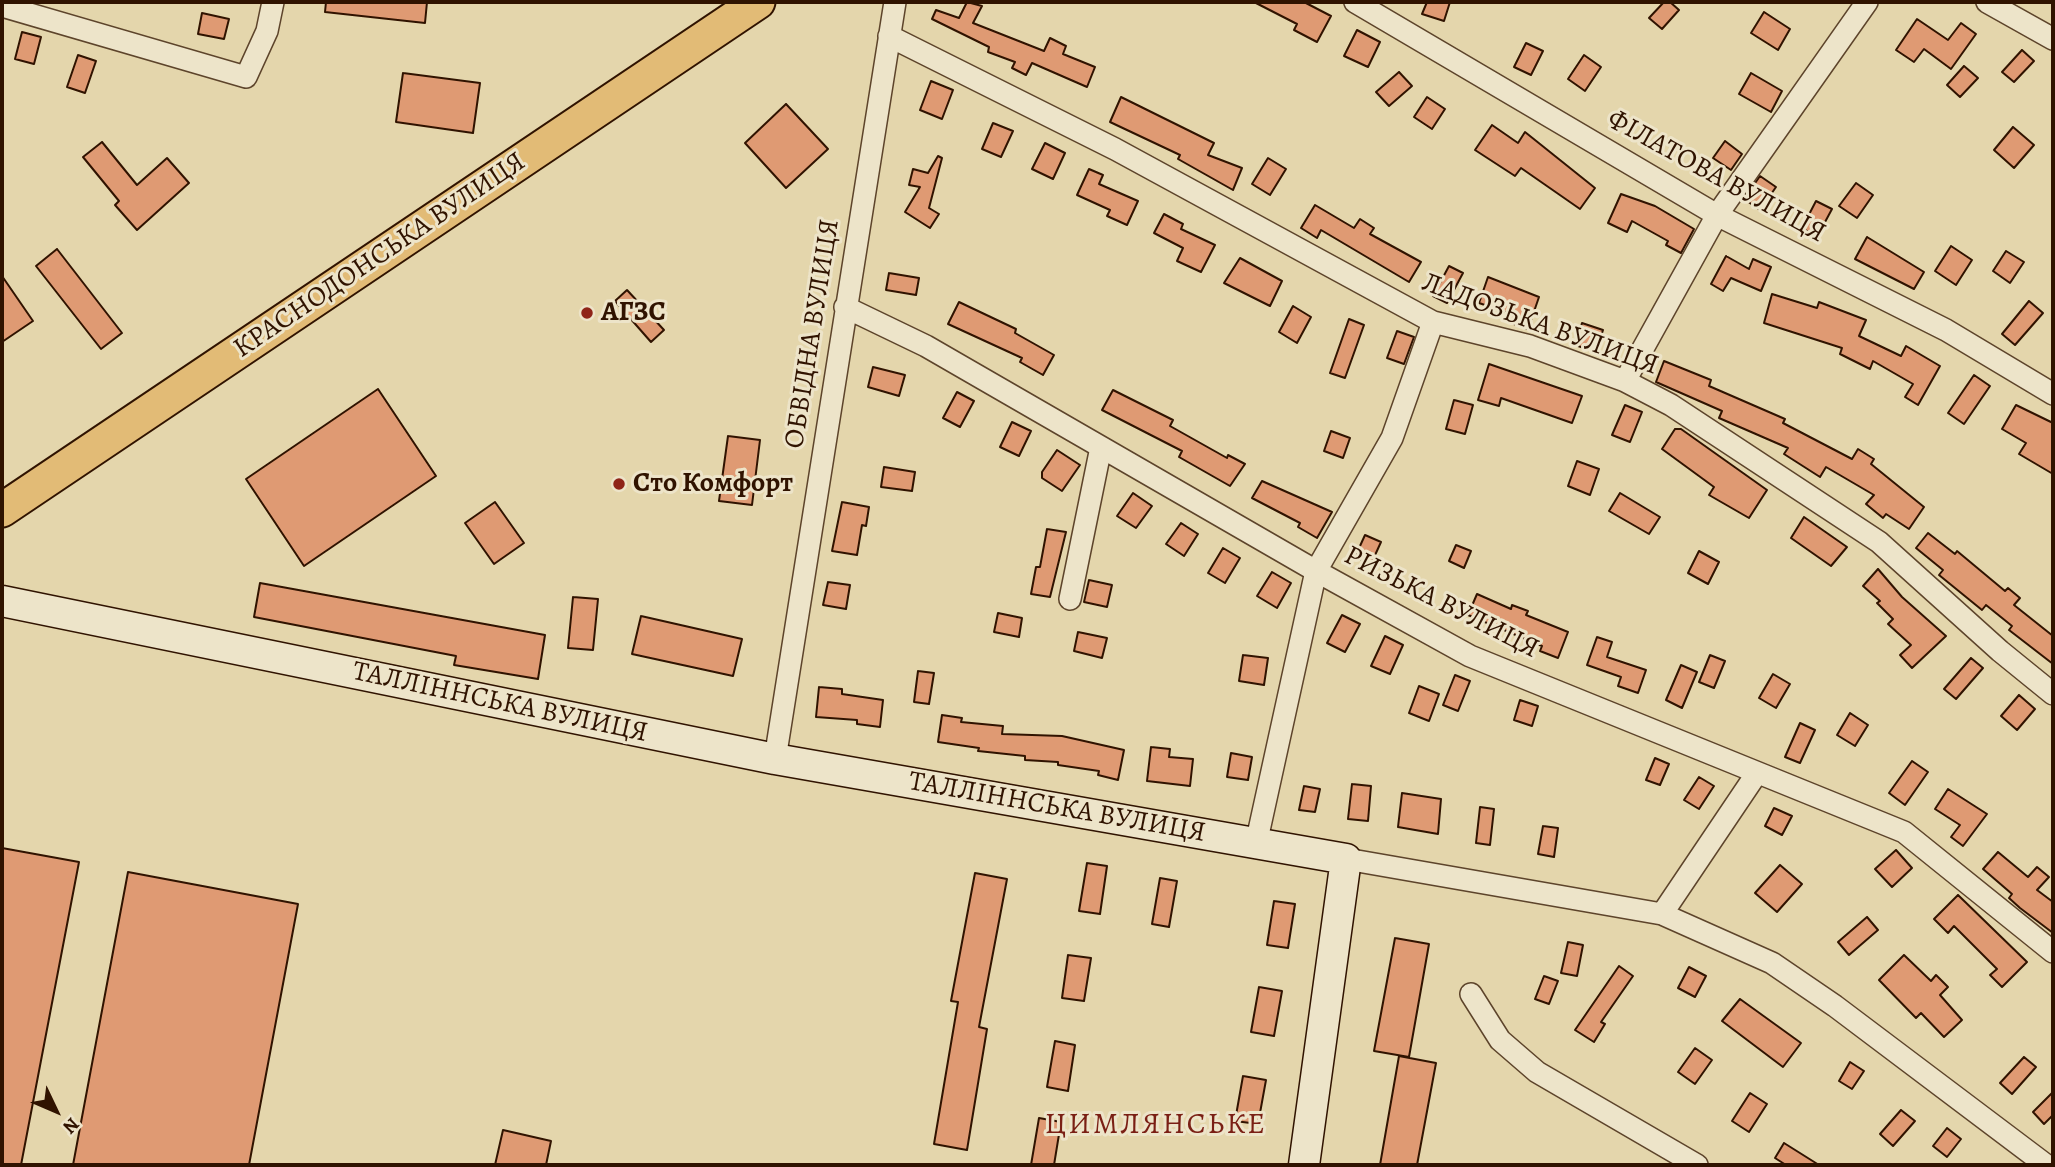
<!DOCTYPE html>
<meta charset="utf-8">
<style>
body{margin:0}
#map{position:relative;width:2055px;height:1167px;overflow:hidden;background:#e4d6ac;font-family:Alegreya,serif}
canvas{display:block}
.frame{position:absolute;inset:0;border:4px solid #301300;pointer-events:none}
.north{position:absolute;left:21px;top:1076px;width:70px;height:70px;-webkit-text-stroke:5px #ede4c9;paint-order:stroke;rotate:134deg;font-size:19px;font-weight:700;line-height:28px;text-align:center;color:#301300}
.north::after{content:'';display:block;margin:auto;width:24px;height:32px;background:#301300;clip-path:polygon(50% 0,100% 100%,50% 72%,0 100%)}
</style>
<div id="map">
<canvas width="2055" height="1167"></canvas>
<div class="frame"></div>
<div class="north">N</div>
</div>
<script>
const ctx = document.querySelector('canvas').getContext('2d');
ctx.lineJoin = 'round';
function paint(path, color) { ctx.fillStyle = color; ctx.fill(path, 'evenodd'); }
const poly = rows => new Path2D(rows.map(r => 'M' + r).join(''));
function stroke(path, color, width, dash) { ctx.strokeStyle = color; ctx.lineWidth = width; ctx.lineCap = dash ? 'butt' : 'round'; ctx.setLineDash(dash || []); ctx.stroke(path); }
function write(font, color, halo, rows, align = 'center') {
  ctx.font = font + ' Alegreya,serif'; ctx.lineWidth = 6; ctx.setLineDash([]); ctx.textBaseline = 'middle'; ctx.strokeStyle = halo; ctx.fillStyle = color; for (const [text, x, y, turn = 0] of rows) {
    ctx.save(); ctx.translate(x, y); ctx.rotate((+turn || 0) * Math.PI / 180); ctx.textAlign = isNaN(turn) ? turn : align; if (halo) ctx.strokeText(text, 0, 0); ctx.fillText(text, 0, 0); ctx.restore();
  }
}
const building = poly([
 [326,2,427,2,425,23,325,12,326,2],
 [967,2,982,6,973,23,1044,51,1050,38,1066,46,1063,54,1095,67,1087,87,1032,63,1026,75,1012,68,1015,62,988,52,989,47,932,19,936,10,959,18,967,2],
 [1254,2,1304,2,1331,16,1317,42,1294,30,1297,24,1254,2],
 [1427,2,1450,2,1444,21,1422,14,1427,2],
 [1664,2,1670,2,1679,10,1662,29,1649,18,1664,2],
 [1764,12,1790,29,1778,50,1751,33,1764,12],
 [202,13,229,19,224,39,198,34,202,13],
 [1917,19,1948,40,1961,23,1976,34,1951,69,1924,49,1914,62,1896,50,1917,19],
 [1357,30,1380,42,1368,67,1344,56,1357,30],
 [22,32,41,37,34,64,15,59,22,32],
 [1526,43,1543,51,1531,75,1514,67,1526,43],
 [2022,50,2034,61,2014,82,2002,72,2022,50],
 [78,55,96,61,85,93,67,87,78,55],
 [1584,55,1601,67,1585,91,1568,79,1584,55],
 [1964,66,1978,78,1960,97,1947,85,1964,66],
 [1399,72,1412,86,1389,106,1376,92,1399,72],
 [403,73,480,83,473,133,396,122,403,73],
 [1751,73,1782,91,1771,112,1739,94,1751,73],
 [931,81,953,90,942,119,920,110,931,81],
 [1121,97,1214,143,1208,155,1242,168,1233,190,1178,159,1180,155,1110,122,1121,97],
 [1427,97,1445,109,1432,129,1414,117,1427,97],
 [786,104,828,149,786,188,745,143,786,104],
 [993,123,1013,131,1001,157,982,149,993,123],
 [1492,125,1518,143,1525,132,1595,188,1580,209,1521,168,1515,176,1475,150,1492,125],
 [2013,127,2034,145,2014,168,1994,150,2013,127],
 [1725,141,1742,154,1731,170,1713,158,1725,141],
 [102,142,137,185,167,158,189,183,137,230,115,205,119,201,83,157,102,142],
 [1045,143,1065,153,1053,179,1032,169,1045,143],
 [938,156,942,158,929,208,939,214,930,228,905,212,920,187,909,185,913,169,928,173,938,156],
 [1268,158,1286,169,1270,195,1252,184,1268,158],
 [1089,169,1103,175,1099,184,1138,201,1127,225,1107,216,1110,210,1077,195,1089,169],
 [1760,176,1776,187,1760,210,1744,199,1760,176],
 [1856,183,1873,195,1857,218,1839,206,1856,183],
 [1621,194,1655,206,1694,229,1681,253,1666,245,1668,241,1632,221,1627,232,1608,223,1621,194],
 [1816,201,1832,209,1817,237,1802,228,1816,201],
 [1315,205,1354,228,1360,219,1374,228,1370,234,1421,262,1409,282,1321,230,1317,238,1301,228,1315,205],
 [1164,214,1183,224,1181,229,1215,245,1201,272,1177,261,1183,248,1154,233,1164,214],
 [1867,237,1924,272,1914,289,1855,259,1867,237],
 [1951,246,1972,260,1956,285,1935,271,1951,246],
 [57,249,122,333,101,349,36,266,57,249],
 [2006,251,2024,262,2010,283,1993,271,2006,251],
 [1726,256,1749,269,1753,259,1771,267,1761,291,1731,278,1723,291,1711,284,1726,256],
 [1240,258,1282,281,1270,306,1224,283,1240,258],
 [1449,266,1463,273,1447,303,1433,296,1449,266],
 [889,273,919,278,916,295,886,290,889,273],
 [2,276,33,321,2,342,2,276],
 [1488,277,1539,297,1528,329,1511,323,1514,315,1479,303,1488,277],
 [627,290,664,330,651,342,615,301,627,290],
 [1772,294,1817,308,1819,302,1866,320,1859,336,1901,356,1906,346,1940,366,1918,405,1905,397,1913,384,1873,361,1870,369,1840,354,1842,348,1764,323,1772,294],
 [2029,301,2043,313,2015,345,2002,334,2029,301],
 [959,302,1016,329,1015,333,1054,355,1043,375,1020,362,1022,358,948,324,959,302],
 [1293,306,1311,317,1297,343,1279,332,1293,306],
 [1349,319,1364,325,1345,378,1330,373,1349,319],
 [1582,323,1603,330,1596,352,1575,345,1582,323],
 [1397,331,1414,337,1404,364,1387,358,1397,331],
 [1664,361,1711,380,1709,386,1785,419,1783,423,1852,459,1858,449,1874,459,1871,464,1924,507,1909,529,1886,514,1883,518,1866,504,1874,495,1826,467,1820,477,1784,454,1788,448,1719,418,1722,411,1656,382,1664,361],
 [1489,364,1582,396,1572,423,1501,398,1499,406,1478,400,1489,364],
 [873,367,905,375,899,396,868,387,873,367],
 [1974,375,1990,386,1964,424,1948,413,1974,375],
 [378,389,436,476,304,566,246,479,378,389],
 [1113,390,1173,420,1170,426,1227,458,1228,455,1245,464,1230,486,1179,457,1182,451,1102,410,1113,390],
 [957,392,974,401,960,427,943,418,957,392],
 [1454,400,1473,405,1465,434,1446,429,1454,400],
 [1625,405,1642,412,1630,442,1612,435,1625,405],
 [2016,405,2053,423,2053,474,2019,454,2026,443,2002,429,2016,405],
 [1012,422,1031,431,1019,456,1000,447,1012,422],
 [1675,429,1681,429,1767,490,1749,518,1709,495,1714,487,1662,449,1675,429],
 [1331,431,1350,438,1343,458,1324,451,1331,431],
 [728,436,760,440,752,505,719,501,728,436],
 [1057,450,1080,465,1062,491,1042,478,1042,472,1057,450],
 [1577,461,1599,469,1590,495,1568,486,1577,461],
 [884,467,915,472,912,491,881,487,884,467],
 [1262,481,1332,512,1317,538,1298,527,1300,523,1252,498,1262,481],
 [1133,493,1152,506,1136,528,1117,516,1133,493],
 [1620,493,1660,517,1649,534,1609,511,1620,493],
 [495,502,524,543,494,564,465,523,495,502],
 [842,502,869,507,866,526,862,525,857,555,832,551,842,502],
 [1804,517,1847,547,1831,566,1791,538,1804,517],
 [1181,523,1198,534,1184,556,1166,544,1181,523],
 [1047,529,1066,532,1050,597,1031,594,1036,567,1040,567,1047,529],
 [1928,533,1955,554,1957,551,2005,591,2008,588,2020,598,2014,605,2053,636,2053,664,2009,630,2012,626,1986,605,1982,610,1939,575,1943,570,1916,548,1928,533],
 [1365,535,1381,542,1371,564,1355,557,1365,535],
 [1456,545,1471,551,1464,568,1449,561,1456,545],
 [1223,548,1240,558,1225,583,1208,573,1223,548],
 [1699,551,1719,562,1708,584,1688,573,1699,551],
 [1878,569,1902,597,1946,636,1912,668,1900,655,1911,645,1888,624,1893,619,1877,603,1880,601,1863,586,1878,569],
 [1272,572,1291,583,1277,608,1257,596,1272,572],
 [1089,580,1112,585,1107,607,1084,602,1089,580],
 [828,582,850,585,846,609,823,605,828,582],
 [260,583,545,635,538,679,454,665,456,656,254,617,260,583],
 [1477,594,1511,609,1512,605,1528,611,1526,615,1568,632,1558,658,1540,651,1542,646,1468,615,1477,594],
 [573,597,598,599,593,650,568,648,573,597],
 [998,613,1022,618,1019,637,994,632,998,613],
 [1342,615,1360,624,1345,652,1327,643,1342,615],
 [641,616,742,639,733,676,632,654,641,616],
 [1078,632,1107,638,1102,658,1074,651,1078,632],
 [1385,636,1403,645,1390,674,1371,666,1385,636],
 [1597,637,1612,642,1607,657,1646,670,1638,693,1618,686,1621,677,1587,665,1597,637],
 [1243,655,1268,658,1264,685,1239,681,1243,655],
 [1710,655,1725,661,1714,688,1699,682,1710,655],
 [1971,658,1983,668,1956,699,1944,689,1971,658],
 [1681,665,1697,672,1682,708,1666,700,1681,665],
 [918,671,934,673,929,704,914,702,918,671],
 [1773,674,1790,684,1776,708,1759,698,1773,674],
 [1455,675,1470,681,1458,711,1443,705,1455,675],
 [1419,686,1439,694,1429,721,1409,713,1419,686],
 [819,687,842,689,842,694,883,700,880,727,857,724,857,720,816,717,819,687],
 [2019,695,2035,709,2017,730,2001,716,2019,695],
 [1520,700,1538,706,1532,726,1514,720,1520,700],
 [1850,713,1868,725,1855,746,1837,735,1850,713],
 [942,715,962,718,961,722,1003,726,1002,734,1062,736,1124,750,1118,780,1098,775,1099,771,1058,765,1058,762,1025,760,1025,756,978,751,979,748,938,742,942,715],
 [1800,723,1815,730,1800,763,1785,757,1800,723],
 [1151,747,1170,749,1169,757,1193,759,1190,786,1147,781,1151,747],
 [1231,753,1252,757,1248,780,1227,777,1231,753],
 [1655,758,1669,764,1660,785,1646,780,1655,758],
 [1912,761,1928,772,1905,805,1889,793,1912,761],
 [1699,777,1714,786,1699,809,1684,800,1699,777],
 [1352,784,1371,786,1368,821,1348,819,1352,784],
 [1304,786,1320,789,1315,812,1299,810,1304,786],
 [1948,789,1987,814,1963,846,1951,837,1960,825,1935,809,1948,789],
 [1402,793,1441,799,1438,834,1398,827,1402,793],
 [1480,807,1494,809,1490,845,1476,843,1480,807],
 [1774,808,1792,816,1782,835,1765,826,1774,808],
 [1543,826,1558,828,1554,857,1538,854,1543,826],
 [2,848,79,862,21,1165,2,1165,2,848],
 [1896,850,1912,868,1892,887,1875,869,1896,850],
 [1998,852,2028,877,2037,867,2049,877,2037,890,2053,902,2053,933,2020,908,2009,898,2012,894,1983,869,1998,852],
 [1087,863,1107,866,1100,914,1079,911,1087,863],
 [1780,865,1802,884,1777,912,1755,893,1780,865],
 [128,872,298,904,249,1165,73,1165,128,872],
 [975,873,1007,879,979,1027,987,1029,967,1150,934,1144,958,1002,951,1001,975,873],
 [1160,878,1177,881,1169,927,1152,924,1160,878],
 [1958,895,2027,962,2002,987,1990,975,1997,969,1954,926,1948,933,1934,919,1958,895],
 [1274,901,1295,904,1288,948,1267,945,1274,901],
 [1867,917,1878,930,1849,955,1838,942,1867,917],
 [1395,938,1429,944,1409,1057,1374,1051,1395,938],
 [1568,942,1583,945,1577,976,1561,973,1568,942],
 [1068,955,1091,958,1084,1001,1062,998,1068,955],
 [1904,955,1931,981,1936,975,1948,987,1940,995,1962,1020,1944,1037,1921,1013,1916,1018,1879,980,1904,955],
 [1619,966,1633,976,1601,1022,1605,1024,1594,1042,1575,1030,1619,966],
 [1689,967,1706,976,1695,997,1678,988,1689,967],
 [1544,976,1558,981,1549,1004,1535,999,1544,976],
 [1259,987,1282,991,1274,1036,1251,1032,1259,987],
 [1740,999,1801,1043,1783,1067,1722,1021,1740,999],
 [1055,1041,1075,1045,1068,1091,1047,1087,1055,1041],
 [1695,1048,1712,1060,1695,1084,1678,1072,1695,1048],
 [1399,1056,1436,1063,1417,1165,1380,1165,1399,1056],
 [2024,1057,2036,1067,2012,1094,2000,1083,2024,1057],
 [1850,1062,1864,1071,1852,1089,1839,1081,1850,1062],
 [1243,1076,1266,1080,1258,1124,1235,1121,1243,1076],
 [2053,1092,2053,1115,2044,1124,2033,1112,2053,1092],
 [1750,1093,1767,1104,1749,1132,1732,1121,1750,1093],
 [1901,1110,1915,1121,1893,1146,1880,1134,1901,1110],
 [1039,1118,1061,1122,1054,1165,1031,1165,1039,1118],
 [1947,1128,1961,1139,1947,1157,1933,1146,1947,1128],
 [503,1130,551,1141,546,1165,495,1165,503,1130],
 [1784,1143,1819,1165,1786,1165,1775,1158,1784,1143]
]);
paint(building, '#df9a73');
stroke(building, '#301300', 2);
const street = poly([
 [1355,2,1717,215,1946,330,2053,394],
 [1987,2,2053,39],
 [2,6,246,77,267,31,273,2],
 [889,36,1115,149,1433,322,1530,346,1625,381,1671,405,1879,542,2000,651,2053,694],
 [845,307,926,346,1316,571,1470,656,1904,832,2053,952],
 [1625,381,1717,215,1867,2],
 [1070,599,1101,447],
 [775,759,895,2],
 [1256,844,1316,571,1392,438,1433,322],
 [1346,859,1662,914,1772,963,1835,1006,2046,1165],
 [1662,914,1757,773],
 [1471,994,1500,1040,1537,1072,1697,1165]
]);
const secondary = poly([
 [2,601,775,759,1346,859,1304,1165]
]);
const primary = poly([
 [2,510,758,2]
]);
stroke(street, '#5d442b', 24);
stroke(secondary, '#301300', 33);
stroke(primary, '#301300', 37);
stroke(street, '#ede4c9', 21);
stroke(secondary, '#ede4c9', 30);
stroke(primary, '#e2bb76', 33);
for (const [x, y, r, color] of [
 [587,313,7,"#8f2418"],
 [619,484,7,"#8f2418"]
]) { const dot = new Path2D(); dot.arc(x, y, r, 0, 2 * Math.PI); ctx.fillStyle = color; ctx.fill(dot); stroke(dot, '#ede4c9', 2.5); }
write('28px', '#301300', '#ede4c9', [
 ["ФІЛАТОВА ВУЛИЦЯ",1716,177,29],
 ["КРАСНОДОНСЬКА ВУЛИЦЯ",380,256,-34],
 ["ЛАДОЗЬКА ВУЛИЦЯ",1540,325,20],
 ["ОБВІДНА ВУЛИЦЯ",813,334,-81],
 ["РИЗЬКА ВУЛИЦЯ",1441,603,27],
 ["ТАЛЛІННСЬКА ВУЛИЦЯ",500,703,12],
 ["ТАЛЛІННСЬКА ВУЛИЦЯ",1057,808,10]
]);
write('bold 28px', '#301300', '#ede4c9', [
 ["АГЗС",601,313],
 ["Сто Комфорт",633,484]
], 'left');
ctx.letterSpacing = '2px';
write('30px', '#7a1f14', '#ede4c9', [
 ["ЦИМЛЯНСЬКЕ",1156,1126]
]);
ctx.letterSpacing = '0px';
</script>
